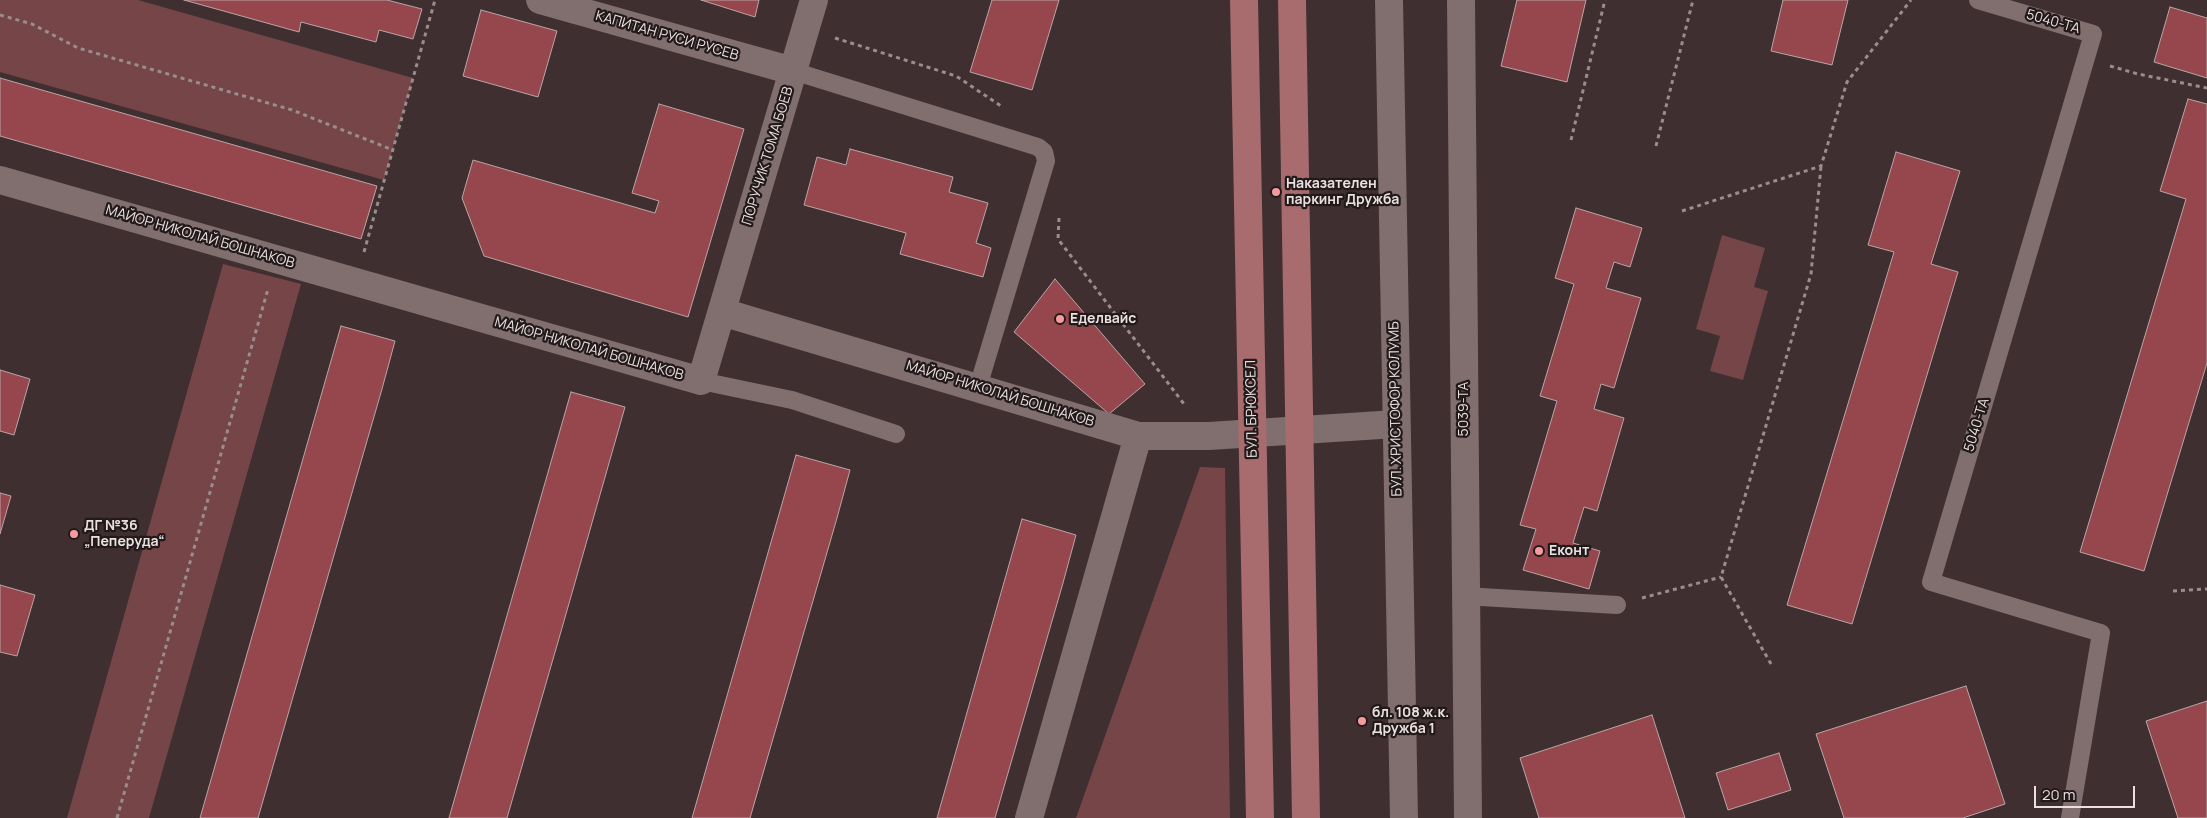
<!DOCTYPE html>
<meta charset="utf-8">
<style>
body{margin:0}
#map{position:relative;width:2207px;height:818px;overflow:hidden;background:#3f2f30;font-family:Manrope,sans-serif}
canvas{display:block}
.scale{position:absolute;left:2034px;top:786px;width:101px;height:22px;box-sizing:border-box;border:2px solid #ebe0e0;border-top:0;padding-left:6px;font-size:15px;line-height:18px;white-space:nowrap;color:#ebe0e0;-webkit-text-stroke:4px #21191a;paint-order:stroke}
</style>
<div id="map">
<canvas width="2207" height="818"></canvas>
<div class="scale">20 m</div>
</div>
<script>
const ctx = document.querySelector('canvas').getContext('2d');
ctx.lineJoin = 'round';
function paint(path, color) { ctx.fillStyle = color; ctx.fill(path, 'evenodd'); }
const poly = rows => new Path2D(rows.map(r => 'M' + r).join(''));
function stroke(path, color, width, dash) { ctx.strokeStyle = color; ctx.lineWidth = width; ctx.lineCap = dash ? 'butt' : 'round'; ctx.setLineDash(dash || []); ctx.stroke(path); }
function write(font, color, halo, rows, align = 'center') {
  ctx.font = font + ' Manrope,sans-serif'; ctx.lineWidth = 4.5; ctx.setLineDash([]); ctx.textBaseline = 'middle'; ctx.strokeStyle = halo; ctx.fillStyle = color; for (const [text, x, y, turn = 0] of rows) {
    ctx.save(); ctx.translate(x, y); ctx.rotate((+turn || 0) * Math.PI / 180); ctx.textAlign = isNaN(turn) ? turn : align; if (halo) ctx.strokeText(text, 0, 0); ctx.fillText(text, 0, 0); ctx.restore();
  }
}
paint(poly([
 [0,0,138,0,413,78,384,180,0,72],
 [1722,235,1765,248,1754,287,1768,291,1743,380,1710,371,1720,336,1696,329],
 [223,264,301,284,149,818,67,818],
 [1200,467,1225,468,1230,818,1076,818]
]), '#754547');
const building = poly([
 [184,0,387,0,422,9,413,39,379,30,376,42,301,22,299,32,184,0],
 [701,0,759,0,755,17,701,0],
 [992,0,1059,0,1032,90,970,72,992,0],
 [1517,0,1586,0,1567,82,1501,66,1517,0],
 [1783,0,1848,0,1832,65,1771,51,1783,0],
 [2170,7,2207,18,2207,78,2154,62,2170,7],
 [481,10,557,31,538,97,463,76,481,10],
 [0,78,377,186,361,239,0,136,0,78],
 [2188,99,2207,104,2207,363,2144,571,2080,552,2186,199,2160,191,2188,99],
 [659,104,744,129,688,317,484,256,462,198,473,160,655,213,659,201,632,193,659,104],
 [850,149,953,177,949,192,988,203,976,243,991,248,983,277,900,254,906,233,804,205,817,157,846,165,850,149],
 [1896,152,1960,171,1931,264,1958,272,1852,624,1787,605,1894,252,1868,245,1896,152],
 [1576,208,1642,228,1630,267,1614,262,1606,288,1641,298,1614,388,1601,384,1594,409,1624,418,1597,511,1584,507,1573,543,1600,551,1589,589,1523,570,1536,529,1520,525,1557,401,1540,396,1574,284,1555,278,1576,208],
 [1055,279,1145,384,1109,414,1014,332,1055,279],
 [341,326,395,341,382,389,258,818,200,818,341,326],
 [0,370,30,379,14,435,0,431,0,370],
 [571,392,625,407,562,628,507,818,449,818,571,392],
 [796,455,850,470,837,518,750,818,692,818,796,455],
 [0,493,11,496,0,534,0,493],
 [1022,519,1076,535,1063,583,995,818,937,818,1022,519],
 [0,585,35,595,17,656,0,652,0,585],
 [1966,686,2005,804,1963,818,1844,818,1816,734,1966,686],
 [2207,701,2207,818,2178,818,2146,721,2207,701],
 [1652,715,1685,818,1539,818,1520,758,1652,715],
 [1779,753,1791,790,1728,810,1716,773,1779,753]
]);
paint(building, '#96474d');
stroke(building, '#baa6a6', 1);
stroke(poly([
 [0,15,32,24,78,48,292,110,393,150],
 [835,38,956,76,1001,106],
 [2110,66,2138,74,2207,88],
 [1571,140,1605,0],
 [1656,146,1693,0],
 [1682,211,1821,166,1847,82,1911,0],
 [1059,218,1058,239,1184,404],
 [364,252,435,0],
 [2173,591,2207,589],
 [1642,598,1721,577],
 [1771,664,1721,577,1811,274,1821,166],
 [117,818,268,289]
]), '#9a8d8d', 3, [4, 4]);
stroke(poly([
 [1978,0,2093,34,1931,582,2101,633,2070,818],
 [793,71,1038,147,1044,152,1046,161,978,387],
 [701,381,792,400,896,434],
 [1464,596,1617,605]
]), '#816e6e', 18);
stroke(poly([
 [540,0,793,71],
 [1461,0,1468,818],
 [0,180,701,381,814,0],
 [722,312,1138,436,1209,436,1396,424],
 [1029,818,1138,436]
]), '#816e6e', 28);
stroke(poly([
 [1389,0,1404,818]
]), '#816e6e', 28);
stroke(poly([
 [1244,0,1260,818],
 [1292,0,1306,818]
]), '#a86b6e', 28);
for (const [x, y, r, color] of [
 [1276,192,5,"#f59b9f"],
 [1060,319,5,"#f59b9f"],
 [74,534,5,"#f59b9f"],
 [1539,551,5,"#f59b9f"],
 [1362,721,5,"#f59b9f"]
]) { const dot = new Path2D(); dot.arc(x, y, r, 0, 2 * Math.PI); ctx.fillStyle = color; ctx.fill(dot); stroke(dot, '#21191a', 2); }
write('14px', '#ebe0e0', '#21191a', [
 ["5040-ТА",2053,22,16],
 ["КАПИТАН РУСИ РУСЕВ",667,36,16],
 ["ПОРУЧИК ТОМА БОЕВ",768,156,-73],
 ["МАЙОР НИКОЛАЙ БОШНАКОВ",200,237,16],
 ["МАЙОР НИКОЛАЙ БОШНАКОВ",589,349,16],
 ["МАЙОР НИКОЛАЙ БОШНАКОВ",1000,394,17],
 ["БУЛ. БРЮКСЕЛ",1252,409,-91],
 ["БУЛ. ХРИСТОФОР КОЛУМБ",1396,409,-91],
 ["5039-ТА",1464,409,-90],
 ["5040-ТА",1977,425,-73]
]);
write('bold 14px', '#ebe0e0', '#21191a', [
 ["Наказателен",1286,184],
 ["паркинг Дружба",1286,200],
 ["Еделвайс",1070,319],
 ["ДГ №36",84,526],
 ["„Пеперуда“",84,542],
 ["Еконт",1549,551],
 ["бл. 108 ж.к.",1372,713],
 ["Дружба 1",1372,729]
], 'left');
</script>
